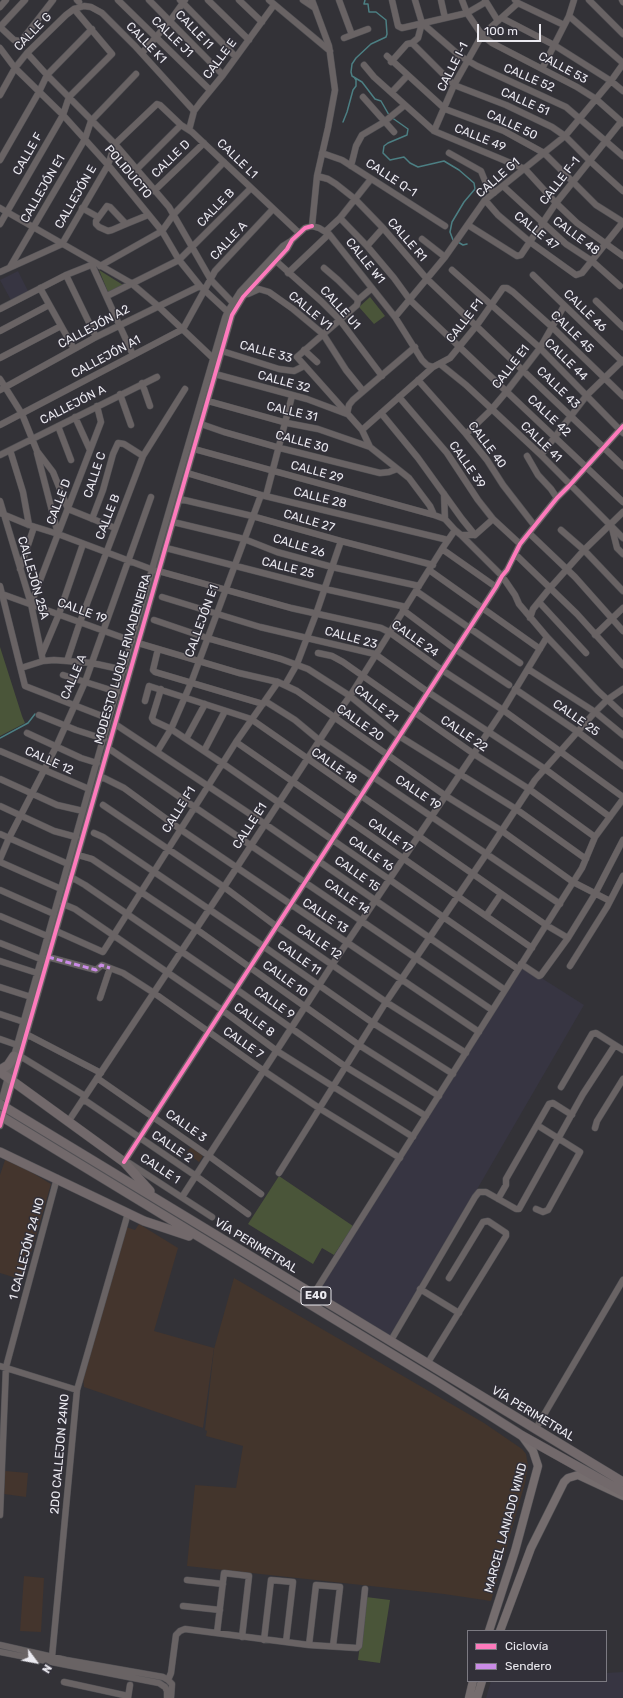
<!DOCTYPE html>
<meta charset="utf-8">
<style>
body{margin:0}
#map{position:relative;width:623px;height:1698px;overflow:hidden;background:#333237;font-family:Rubik,sans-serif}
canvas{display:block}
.legend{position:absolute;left:467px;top:1630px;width:140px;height:52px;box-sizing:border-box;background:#323039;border:1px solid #7c7a82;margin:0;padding:5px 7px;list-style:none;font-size:12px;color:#ebeaf0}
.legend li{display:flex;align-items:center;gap:8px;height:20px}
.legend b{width:20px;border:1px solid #7c7a82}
.north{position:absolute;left:16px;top:1642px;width:40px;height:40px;-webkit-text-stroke:3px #323039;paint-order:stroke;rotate:122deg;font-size:11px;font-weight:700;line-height:16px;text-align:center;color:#ebeaf0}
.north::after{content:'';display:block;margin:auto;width:14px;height:18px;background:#ebeaf0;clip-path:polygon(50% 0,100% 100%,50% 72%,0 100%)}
.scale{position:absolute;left:477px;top:24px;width:64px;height:18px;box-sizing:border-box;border:2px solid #ebeaf0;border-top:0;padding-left:5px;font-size:12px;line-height:14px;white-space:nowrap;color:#ebeaf0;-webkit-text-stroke:3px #323039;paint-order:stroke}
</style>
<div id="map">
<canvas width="623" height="1698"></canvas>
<ul class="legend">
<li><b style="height:5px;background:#fd7abc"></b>Ciclovía</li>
<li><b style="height:5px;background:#ca8be6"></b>Sendero</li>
</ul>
<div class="north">N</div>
<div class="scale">100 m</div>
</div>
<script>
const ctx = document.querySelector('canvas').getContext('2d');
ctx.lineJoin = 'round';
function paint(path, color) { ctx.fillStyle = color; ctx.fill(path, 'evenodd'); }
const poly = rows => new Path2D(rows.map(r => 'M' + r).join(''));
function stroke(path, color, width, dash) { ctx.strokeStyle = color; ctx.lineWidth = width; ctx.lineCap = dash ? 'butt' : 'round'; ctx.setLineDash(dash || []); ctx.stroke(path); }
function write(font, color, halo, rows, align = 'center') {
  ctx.font = font + ' Rubik,sans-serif'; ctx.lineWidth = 3; ctx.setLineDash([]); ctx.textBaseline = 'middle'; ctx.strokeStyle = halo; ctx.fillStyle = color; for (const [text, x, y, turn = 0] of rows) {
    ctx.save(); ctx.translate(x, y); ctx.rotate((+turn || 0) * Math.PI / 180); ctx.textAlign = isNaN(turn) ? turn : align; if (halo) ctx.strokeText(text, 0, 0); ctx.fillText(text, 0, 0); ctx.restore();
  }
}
paint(poly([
 [18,271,29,293,12,302,0,280],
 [521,965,584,1005,389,1341,314,1295],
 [623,1672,623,1698,486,1698,491,1681,606,1681,606,1673]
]), '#373542');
paint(poly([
 [6,1157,51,1184,23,1280,0,1273,0,1175],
 [139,1224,178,1248,154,1331,214,1348,203,1428,84,1387,83,1377,126,1227,135,1230],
 [5,1471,28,1473,26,1497,4,1494],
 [24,1576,44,1578,41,1632,20,1631]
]), '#44352d');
paint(poly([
 [191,1147,203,1156,199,1162,191,1156,189,1158,185,1155],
 [234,1278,484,1423,522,1449,526,1454,528,1466,525,1483,491,1601,444,1594,187,1566,195,1485,236,1488,243,1446,206,1436,207,1431,205,1430,214,1349]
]), '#43352c');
paint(poly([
 [99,270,123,285,108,292],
 [370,297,385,316,374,324,359,307],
 [0,647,22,716,25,723,0,736],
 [279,1176,353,1226,334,1255,322,1248,313,1264,248,1224],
 [366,1597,390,1600,380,1663,358,1660]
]), '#4a5539');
stroke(poly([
 [365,0,364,4,368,4,369,12,376,12,386,20,387,34,386,37,371,44,356,58,352,64,351,72,352,76,362,82,375,99,381,101,389,115],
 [391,117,408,129,407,135,388,143,384,146,383,153,390,160,404,157,410,163,418,167,444,161,459,170,474,183,475,189,464,202,452,222,450,232,453,240,455,241],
 [343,122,347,112,353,90,356,86,356,80,354,77],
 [458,242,463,245,467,244],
 [0,738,28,723,35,714]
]), '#4c7f83', 1.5);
const minor = poly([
 [77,0,79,2],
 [118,0,210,90],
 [149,0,223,75],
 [180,0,236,57],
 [208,0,249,40],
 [239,0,262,22],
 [269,0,330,51],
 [303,0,315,8],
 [339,0,352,35],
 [392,0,398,26,402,28,467,13,486,2],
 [441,0,445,18],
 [462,0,467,13,482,35,492,43,577,87,596,99,623,123],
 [485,0,498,21],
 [515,0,518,3,564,25],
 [589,0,623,34],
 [622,0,623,2],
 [0,7,6,0],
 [569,16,623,63],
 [502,18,554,45,611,81,623,91],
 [422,23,460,56,477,66,566,107,623,156],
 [0,27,14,40,19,41,22,40,53,0],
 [0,27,25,0],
 [344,38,368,29],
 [412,43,454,85,506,105,552,127,565,136,590,161,623,191],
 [0,48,15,68,63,115,108,165,162,231,179,260,200,286,229,313],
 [27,53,47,75,115,144,169,207,211,280,233,303],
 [142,53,170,21,185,0],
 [387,56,445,109,504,131,544,153,596,205,623,222,582,273,576,275,530,242,498,215,485,200],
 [391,62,407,44,412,43,418,38,422,23,415,0],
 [364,65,374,77,434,131,525,169,556,203,577,223,623,256],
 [542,69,569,16,574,0],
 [392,92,407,76],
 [0,95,15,68,27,53,66,15,74,9,84,6,91,7,102,13,135,46,194,111],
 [363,97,394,132],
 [189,130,194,111,200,103,223,75,274,5],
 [434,131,454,85,482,35,518,3],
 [322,153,342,160,445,226],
 [449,153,481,171,485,181,494,193],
 [0,160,39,92,47,75,92,29],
 [351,166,356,146,362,135,384,122,405,105],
 [137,169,181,125],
 [317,176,328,179,336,184,355,199,383,228,427,279,623,466],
 [503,186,566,244,592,261,620,286],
 [154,191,204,143],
 [0,208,131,283,158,306,216,361],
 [82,208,98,217],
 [340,218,367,246,394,278,410,300,623,502],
 [0,224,63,115,69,97,112,54,74,9],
 [126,224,110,207,107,206,96,221,96,224,99,227,108,231,112,230,126,224,148,215],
 [468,225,517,256,521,255,556,203,621,122],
 [312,226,319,228,329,234,395,317,422,360,427,365,433,367,450,358,477,325,501,291,503,288,507,288,513,292,552,327,623,396],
 [312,226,317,176,328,128,335,90,329,46,312,0],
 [326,231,340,218,371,179],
 [422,239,445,257],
 [367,246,383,228],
 [276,261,322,302,339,319,382,376],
 [92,265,133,355],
 [100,266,162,231,174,214,224,162],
 [10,267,85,139,91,121,136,74],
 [324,268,338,280,358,300],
 [452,270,540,348,623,433],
 [0,272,62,244,108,165,115,144,157,104,160,105,181,125,192,132,299,233],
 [288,273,329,234],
 [66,275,96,337],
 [533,275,623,362],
 [40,288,74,349],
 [372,288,358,300,357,305,297,357,362,430,370,447,409,478,430,506,434,515,445,519,455,530],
 [248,294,259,289,269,292,293,309,323,334,346,370,363,391],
 [107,296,179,260,251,188],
 [596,301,623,327],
 [0,309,66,275,96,263],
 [395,317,445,257,485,200,565,136,611,81,623,64],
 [0,331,49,305],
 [304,350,317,362],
 [222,351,279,369,294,371,304,366],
 [0,358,61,326],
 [440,364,466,385,541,455,623,538],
 [215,374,307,399,347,414,349,405,353,400,415,347],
 [0,379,22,414,37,451,53,472,68,509,115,528],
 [418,380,466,434,487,460,503,485,534,525],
 [142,383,150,406],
 [0,390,96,337,200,286],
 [120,394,131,425],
 [399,397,447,453,478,500,493,519,520,544],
 [208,401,287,423,318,429,370,447],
 [381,413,418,458,462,519,475,535],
 [75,417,90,450],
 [201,424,224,432,280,448,380,473,389,472,397,469],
 [0,425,183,329,215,271,273,209],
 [58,426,71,460],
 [362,430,433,367],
 [466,434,491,410,507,391,540,348,564,306],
 [194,449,434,515],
 [10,450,23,492,29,525],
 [37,453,58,534],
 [0,455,157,377],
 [541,455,587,395,623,360],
 [527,456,538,475,551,489,557,498],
 [187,473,261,495,448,540],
 [444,494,445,519],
 [266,496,292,396],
 [180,499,252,516,341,541,433,565],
 [0,501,31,604,43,661],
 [0,513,29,525,58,534,156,571],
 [92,519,103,490,113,454,118,443,124,444,143,456],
 [173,522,244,539,277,552,332,567,419,586],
 [612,528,617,548,623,554],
 [561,530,584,550,623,591],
 [529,533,575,577,623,631],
 [461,535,502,576,515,595,519,604,547,637,598,691,623,714],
 [166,548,325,589,406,607],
 [442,549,496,587],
 [515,554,577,614,623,665],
 [20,569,34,527],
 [429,570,540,649],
 [162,572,291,608,381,628,389,632,442,670,503,710,623,797],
 [0,586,25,686,102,716],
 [416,591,520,663],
 [2,594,132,641],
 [162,597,260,627,375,654,428,692,545,769,610,817],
 [539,602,586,653],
 [31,604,101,422,97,406],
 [403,610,455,649,509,685],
 [530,618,533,609,550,588,584,550,623,512],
 [154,620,207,638,281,659,308,669,350,696,399,736,516,809,586,859],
 [595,635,623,608],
 [138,643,239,673,278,682,297,691,446,796,502,831,573,882,610,901],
 [158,649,153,670,155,672,263,704],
 [318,653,332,656,343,662,474,754,529,789,595,837],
 [42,654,59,614,83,544],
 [67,661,80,622,143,456,185,389],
 [21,668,43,661,54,660,92,663,124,670],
 [528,669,595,712,623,735],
 [63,675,117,692],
 [285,685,297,664,316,614,341,541],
 [161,689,152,718,154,721,171,729,222,763,518,969],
 [515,689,578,732,623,766],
 [145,701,149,686,251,719,546,925,568,938],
 [265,701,295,720,319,740,560,904],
 [39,715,76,730,104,739],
 [115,724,265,824,505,990],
 [27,733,81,758,97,763],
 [186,739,205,704],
 [236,742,532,948],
 [108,748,492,1010],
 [0,751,89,789],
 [204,751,225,711],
 [157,752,171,729,191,683,261,495],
 [100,776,124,788,180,829,479,1032],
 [0,779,57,805,83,811],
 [103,805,224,887,276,926,386,1002,466,1053],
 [0,806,54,831,76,837],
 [94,833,103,837,263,946,373,1023,453,1074],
 [0,834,68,864],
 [78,855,92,859,196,929,359,1045,439,1096],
 [0,859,9,838,56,747,85,682,151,497],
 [0,862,61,889],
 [71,877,85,885,236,989,346,1067,426,1116],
 [0,890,54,914],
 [63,904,75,909,113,935,222,1010,277,1051,413,1137],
 [0,916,47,936],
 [486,916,501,894],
 [56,931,103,952,236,742,278,682],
 [0,943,43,960],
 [48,957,96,970,102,965,123,973,154,993,264,1071,319,1108,400,1158],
 [0,961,37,973],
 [521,964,539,976,541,975,568,938,595,894,623,840],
 [570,966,607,907,623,876],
 [0,987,31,997],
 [100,998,110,968],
 [0,1014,24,1022],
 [26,1034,101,1073],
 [0,1039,17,1045],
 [20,1056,85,1096],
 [97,1078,209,1156,261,1194],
 [561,1087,592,1034,596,1033,615,1045],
 [83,1099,196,1176,248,1214],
 [0,1106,109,718,225,318,228,311,240,292,283,246,291,241],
 [68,1122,224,887,334,718,350,696,442,549,455,530,461,535,475,535,493,519],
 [0,1126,232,315,243,297,287,249,292,240,305,228,312,226],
 [595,1128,597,1121,623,1079],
 [126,1161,212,1217],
 [124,1162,496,587,502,576,507,570,520,544,557,498,569,486,623,426],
 [279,1173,386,1002,487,853,535,780,595,712,607,700,623,689],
 [182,1197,332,965,503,710,547,637],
 [498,1199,506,1185,506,1179,549,1104,553,1103,572,1115],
 [536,1209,543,1212,548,1210,580,1152,537,1125],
 [420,1289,459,1313],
 [313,1295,582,868,595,837,623,799],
 [390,1342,475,1197,479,1192,486,1192,516,1209,519,1209,583,1094,615,1045,623,1050],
 [427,1364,506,1236,506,1233,488,1221,483,1222,449,1278],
 [0,1366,77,1390],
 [535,1430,623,1280],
 [0,1515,6,1367,57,1178],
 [187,1580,223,1584],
 [183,1606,220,1610],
 [217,1633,224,1573,249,1576,242,1637],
 [264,1640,271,1580,293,1582,286,1642],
 [0,1645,66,1660,163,1677,168,1680,172,1684,171,1698],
 [309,1645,316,1585,340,1587,333,1646],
 [0,1652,159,1683,165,1687,167,1691,167,1698],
 [52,1657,77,1390,128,1213],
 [168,1680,171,1673,176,1635,180,1631,185,1629,309,1645,357,1648,359,1646,365,1589],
 [64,1682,128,1696],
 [128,1698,130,1685]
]);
const major = poly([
 [489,1631,515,1551,538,1466,533,1451,522,1436],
 [500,1631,531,1548,564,1482,568,1478,578,1475,623,1496],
 [469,1698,473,1681],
 [477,1698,482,1681]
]);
const highway = poly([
 [0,1070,8,1065,14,1056],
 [0,1072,124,1162,150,1191],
 [8,1109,623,1482],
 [4,1118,436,1381,521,1435,623,1492],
 [0,1152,144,1221,189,1236]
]);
stroke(minor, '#515054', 7);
stroke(major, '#515054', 9);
stroke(highway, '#515054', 10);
stroke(minor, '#696364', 6);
stroke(major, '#756d6e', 8);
stroke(highway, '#72696b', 9);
const highwayBridge = poly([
 [0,1104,8,1109],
 [0,1115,4,1118]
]);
stroke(highwayBridge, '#515054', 10, []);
stroke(highwayBridge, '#72696b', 9);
stroke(poly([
 [48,957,96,970,101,965,110,968]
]), '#ca8be6', 3, [6, 3]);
stroke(poly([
 [0,1126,232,315,243,297,287,249,292,240,305,228,312,226],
 [124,1162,496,587,502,576,507,570,520,544,557,498,569,486,623,426]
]), '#fd7abc', 4);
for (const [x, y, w] of [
 [316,1296,30]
]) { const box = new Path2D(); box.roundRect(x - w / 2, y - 9, w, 18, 3); ctx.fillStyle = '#323039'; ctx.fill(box); stroke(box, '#ebeaf0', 1); }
write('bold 11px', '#ebeaf0', null, [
 ["E40",316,1296]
]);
write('12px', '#ebeaf0', '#323039', [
 ["CALLE I1",194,30,46],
 ["CALLE G",33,32,-46],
 ["CALLE J1",172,37,44],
 ["CALLE K1",146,43,46],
 ["CALLE E",220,59,-53],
 ["CALLE I-1",453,67,-63],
 ["CALLE 53",563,68,28],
 ["CALLE 52",529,78,23],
 ["CALLE 51",525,102,24],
 ["CALLE 50",512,125,25],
 ["CALLE 49",480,138,22],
 ["CALLE F",28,154,-60],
 ["CALLE D",171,159,-44],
 ["CALLE L1",237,159,44],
 ["POLIDUCTO",128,172,50],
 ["CALLE Q-1",391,178,33],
 ["CALLE G1",498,178,-41],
 ["CALLE F-1",560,181,-52],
 ["CALLEJÓN E1",43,189,-60],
 ["CALLEJÓN E",76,197,-60],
 ["CALLE B",216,208,-46],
 ["CALLE 47",536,231,39],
 ["CALLE 48",576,236,37],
 ["CALLE R1",407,240,49],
 ["CALLE A",229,241,-47],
 ["CALLE W1",365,261,51],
 ["CALLE U1",340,308,48],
 ["CALLE V1",310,311,40],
 ["CALLE 46",585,311,44],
 ["CALLE F1",465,321,-52],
 ["CALLEJÓN A2",94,327,-28],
 ["CALLE 45",572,332,44],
 ["CALLE 33",266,352,15],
 ["CALLEJÓN A1",106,357,-28],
 ["CALLE 44",566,360,44],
 ["CALLE E1",511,367,-52],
 ["CALLE 32",284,382,15],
 ["CALLE 43",558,388,44],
 ["CALLEJÓN A",73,405,-27],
 ["CALLE 31",292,412,13],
 ["CALLE 42",549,416,43],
 ["CALLE 30",302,442,15],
 ["CALLE 41",541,442,44],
 ["CALLE 40",487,445,53],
 ["CALLE 39",467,465,55],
 ["CALLE 29",317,472,15],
 ["CALLE C",95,475,-72],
 ["CALLE 28",320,498,14],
 ["CALLE D",59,502,-69],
 ["CALLE B",108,517,-69],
 ["CALLE 27",309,521,16],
 ["CALLE 26",299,546,17],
 ["CALLE 25",288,568,14],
 ["CALLEJÓN 25A",33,578,74],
 ["CALLE 19",82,611,20],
 ["CALLEJÓN E1",202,621,-70],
 ["CALLE 23",351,638,15],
 ["CALLE 24",415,639,35],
 ["MODESTO LUQUE RIVADENEIRA",123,659,-74],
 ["CALLE A",74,677,-67],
 ["CALLE 21",376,704,38],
 ["CALLE 25",576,718,35],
 ["CALLE 20",360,723,35],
 ["CALLE 22",464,734,34],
 ["CALLE 12",49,761,24],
 ["CALLE 18",334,766,35],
 ["CALLE 19",418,793,34],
 ["CALLE F1",179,810,-58],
 ["CALLE E1",250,826,-57],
 ["CALLE 17",390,836,35],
 ["CALLE 16",371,854,35],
 ["CALLE 15",357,874,35],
 ["CALLE 14",347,897,35],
 ["CALLE 13",325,916,34],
 ["CALLE 12",319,942,35],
 ["CALLE 11",299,958,35],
 ["CALLE 10",285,979,36],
 ["CALLE 9",274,1003,36],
 ["CALLE 8",254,1020,37],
 ["CALLE 7",243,1043,35],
 ["CALLE 3",186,1126,35],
 ["CALLE 2",172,1147,34],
 ["CALLE 1",160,1169,33],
 ["VÍA PERIMETRAL",256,1246,31],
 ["1 CALLEJÓN 24 NO",27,1249,-75],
 ["VÍA PERIMETRAL",533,1414,31],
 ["2DO CALLEJON 24NO",60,1454,-85],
 ["MARCEL LANIADO WIND",506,1528,-75]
]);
</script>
